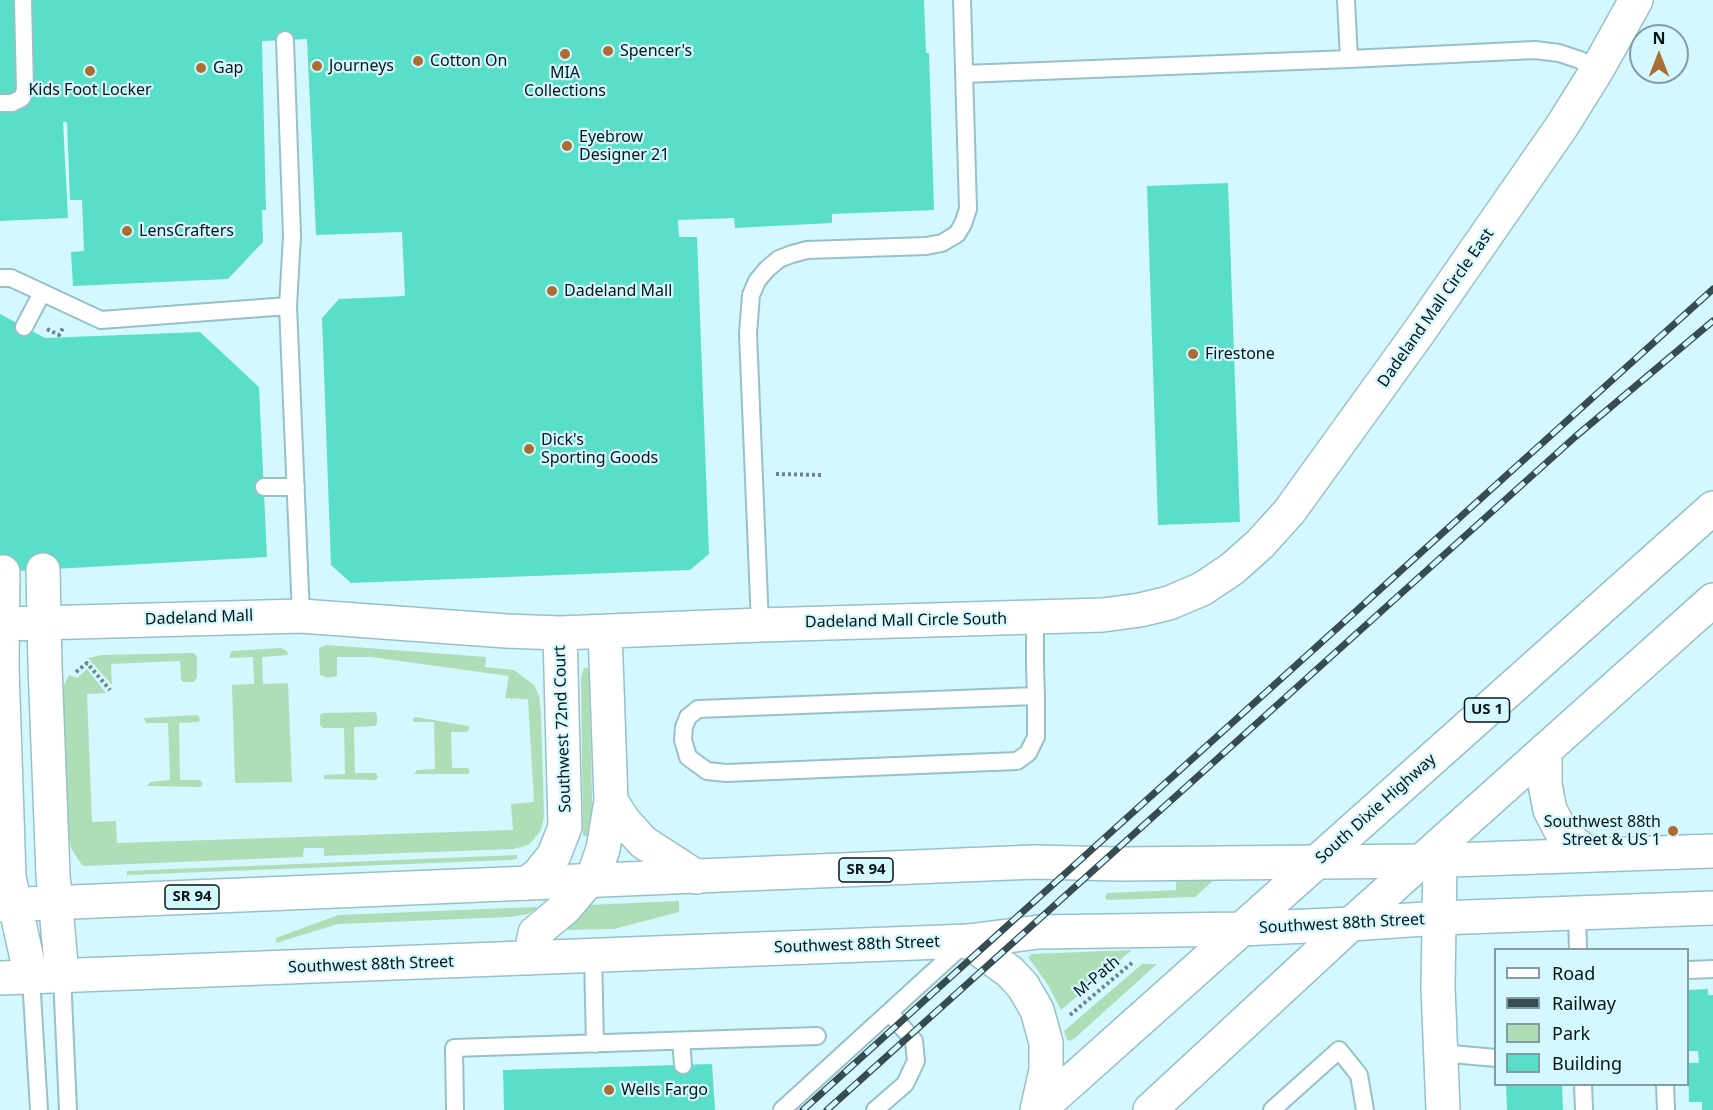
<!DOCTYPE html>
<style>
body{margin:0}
#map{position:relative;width:1713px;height:1110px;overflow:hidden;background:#d5f8fe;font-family:"Noto Sans",sans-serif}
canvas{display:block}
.legend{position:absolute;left:1494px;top:948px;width:195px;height:138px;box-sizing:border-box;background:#d5f8fe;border:2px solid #829da2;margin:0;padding:8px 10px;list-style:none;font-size:18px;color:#051518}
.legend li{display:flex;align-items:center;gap:12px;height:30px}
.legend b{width:30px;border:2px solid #829da2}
.north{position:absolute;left:1629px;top:24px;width:60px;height:60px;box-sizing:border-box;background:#d5f8fe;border:2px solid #829da2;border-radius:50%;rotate:0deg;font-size:16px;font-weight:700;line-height:24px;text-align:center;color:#051518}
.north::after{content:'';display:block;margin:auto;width:21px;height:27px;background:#ac6c34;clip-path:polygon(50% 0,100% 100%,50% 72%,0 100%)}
</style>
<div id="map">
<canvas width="1713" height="1110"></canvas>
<ul class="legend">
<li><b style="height:8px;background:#fff"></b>Road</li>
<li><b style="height:8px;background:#374c50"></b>Railway</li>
<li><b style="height:16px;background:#aedeb7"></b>Park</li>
<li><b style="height:16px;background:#59dfc8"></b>Building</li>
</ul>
<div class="north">N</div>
</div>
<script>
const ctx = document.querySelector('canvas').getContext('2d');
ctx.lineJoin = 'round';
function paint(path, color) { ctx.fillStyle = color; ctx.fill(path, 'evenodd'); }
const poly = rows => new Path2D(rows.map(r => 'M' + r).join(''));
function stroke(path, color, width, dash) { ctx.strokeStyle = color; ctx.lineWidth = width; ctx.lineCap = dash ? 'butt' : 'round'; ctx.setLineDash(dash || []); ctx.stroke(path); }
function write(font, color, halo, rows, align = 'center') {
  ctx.font = font + ' "Noto Sans",sans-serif'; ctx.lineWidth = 4.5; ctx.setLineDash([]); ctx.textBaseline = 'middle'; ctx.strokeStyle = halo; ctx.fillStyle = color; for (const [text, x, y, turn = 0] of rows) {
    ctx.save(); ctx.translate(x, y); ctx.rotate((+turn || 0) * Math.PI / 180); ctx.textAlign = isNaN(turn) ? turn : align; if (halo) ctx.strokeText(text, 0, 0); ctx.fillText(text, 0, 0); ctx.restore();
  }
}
paint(poly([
 [327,645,486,657,485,667,514,670,534,685,539,696,541,715,544,816,541,830,534,839,528,845,513,849,324,856,324,848,304,848,303,857,83,866,79,861,71,848,69,839,63,695,64,685,69,675,77,678,87,669,106,693,87,694,92,822,116,821,117,843,513,830,511,804,534,802,528,699,505,698,509,676,371,657,337,657,337,676,328,678,320,675,319,648],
 [281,648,287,651,288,655,262,657,263,684,288,683,292,782,235,783,232,685,254,684,253,657,230,658,230,654,232,651],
 [194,653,197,657,197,678,194,682,183,682,181,679,180,661,111,664,112,685,88,658,102,655],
 [587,667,589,672,593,836,583,836,581,677,584,668],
 [375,712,377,715,377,724,375,726,354,727,355,773,376,773,378,777,376,780,323,779,325,775,345,774,344,728,323,728,320,725,320,715,323,713],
 [198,715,200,720,198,722,179,723,180,780,200,780,203,784,200,787,147,786,150,782,170,780,168,723,146,723,144,718],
 [416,717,468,726,470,728,467,732,451,732,452,768,468,768,470,772,468,774,414,774,417,770,435,769,434,722,413,722,413,718],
 [517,855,517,859,510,860,127,875,127,871],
 [1185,878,1216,878,1195,897,1108,900,1105,898,1107,893,1176,890,1176,882],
 [679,901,679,912,614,929,564,930,563,928,587,905],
 [536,907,537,909,528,914,510,917,338,924,276,943,276,938,338,915],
 [1132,950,1061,1010,1048,985,1028,957,1032,954],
 [1142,964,1157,964,1075,1038,1070,1041,1067,1040,1064,1031]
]), '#aedeb7');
paint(poly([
 [0,0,924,0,926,53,929,53,934,210,832,214,832,223,735,228,734,218,678,220,679,237,697,237,709,554,690,570,351,583,331,565,322,318,339,299,405,296,402,232,316,235,307,39,262,41,266,210,262,210,263,242,228,279,73,286,71,252,84,251,82,200,70,200,67,122,63,122,68,218,0,221],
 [1228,183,1240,522,1158,525,1147,186],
 [0,314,45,338,200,332,259,387,267,557,0,572],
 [1708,989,1708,995,1713,995,1713,1110,1702,1110,1702,1102,1689,1102,1688,1063,1699,1063,1698,1051,1688,1051,1688,990],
 [712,1064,715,1110,504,1110,503,1070],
 [1506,1084,1562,1084,1563,1110,1507,1110]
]), '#59dfc8');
const service = poly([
 [1346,0,1349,59],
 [285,40,292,236,288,306,301,616],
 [964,74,1349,59,1535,50,1559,53,1580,60,1597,70],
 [0,103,12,103,22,98,25,90,23,0],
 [0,278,11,278,101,320,288,306],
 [24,327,42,293],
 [264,487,296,487],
 [1035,618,1035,666,1036,696,1036,737,1028,753,1017,761,726,773,707,771,688,757,683,740,684,727,688,717,698,709,1036,696],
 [760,625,748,333,751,295,757,281,767,269,779,259,792,254,807,250,926,246,942,243,957,234,963,224,968,209,962,0],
 [1577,913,1578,950],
 [593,955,595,1044],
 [1688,970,1713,969],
 [62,975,68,1110],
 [31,977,39,1110],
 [681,1041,683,1065],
 [1440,1053,1496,1058],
 [1583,1084,1584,1110],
 [1665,1084,1666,1110],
 [455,1110,454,1048,817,1036],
 [782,1110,965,943],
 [875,1110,905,1084,916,1061,914,1041,890,1013],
 [1272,1110,1339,1050,1359,1075,1365,1110]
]);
const minor = poly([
 [43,570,45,665,53,875,62,975],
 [3,572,2,667,9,877,31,977],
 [0,624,301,616,506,631,560,633,760,625,1103,615,1140,610,1169,603,1202,589,1232,569,1260,544,1289,512,1419,332,1562,126,1597,70,1636,0],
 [611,801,624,821,643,842,697,877],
 [1440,861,1438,987,1443,1110],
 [588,881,595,872,603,849,611,801,605,631],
 [527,883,538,875,554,855,565,827,560,633]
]);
const tertiary = poly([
 [1422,861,1713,851],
 [1351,924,1439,918,1713,908]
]);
const primary = poly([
 [0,905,1034,862,1120,864,1422,861],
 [530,958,535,933,565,908,588,881],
 [0,978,968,941,1039,932,1241,929,1351,924]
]);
const trunk = poly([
 [1545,750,1545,784,1550,810,1561,831,1588,855],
 [968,941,1010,972,1023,986,1037,1010,1046,1043,1046,1070,1037,1110],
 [1039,1110,1713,508],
 [1150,1110,1351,924,1713,600]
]);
stroke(service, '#97c1c9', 20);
stroke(minor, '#97c1c9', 36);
stroke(tertiary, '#97c1c9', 36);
stroke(primary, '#97c1c9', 36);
stroke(trunk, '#97c1c9', 36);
stroke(poly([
 [47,329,59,335,63,328],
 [776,474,823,475],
 [76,672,87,663,110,690],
 [1070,1015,1133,962]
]), '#6b8589', 4, [3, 3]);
stroke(service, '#fff', 16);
stroke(minor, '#fff', 33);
stroke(tertiary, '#fff', 33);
stroke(primary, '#fff', 33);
stroke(trunk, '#fff', 33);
const rail = poly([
 [803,1110,1713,289],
 [827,1110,1575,437,1713,321]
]);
stroke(rail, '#374c50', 7);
stroke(rail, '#d5f8fe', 4.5, [14]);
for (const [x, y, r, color] of [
 [608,51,6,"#ac6c34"],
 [565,54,6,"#ac6c34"],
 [418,61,6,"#ac6c34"],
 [317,66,6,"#ac6c34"],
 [201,68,6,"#ac6c34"],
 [90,71,6,"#ac6c34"],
 [567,146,6,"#ac6c34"],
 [127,231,6,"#ac6c34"],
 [552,291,6,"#ac6c34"],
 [1193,354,6,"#ac6c34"],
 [529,449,6,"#ac6c34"],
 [1673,831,6,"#ac6c34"],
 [609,1090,6,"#ac6c34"]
]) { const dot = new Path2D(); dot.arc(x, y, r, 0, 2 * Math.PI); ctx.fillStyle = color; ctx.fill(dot); stroke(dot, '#d5f8fe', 2); }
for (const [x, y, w] of [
 [1487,710,45],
 [866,870,54],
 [192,897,54]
]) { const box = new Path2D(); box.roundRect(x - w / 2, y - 12, w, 24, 4.5); ctx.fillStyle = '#d5f8fe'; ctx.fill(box); stroke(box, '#051518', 1.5); }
write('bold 15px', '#051518', null, [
 ["US 1",1487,710],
 ["SR 94",866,870],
 ["SR 94",192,897]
]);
write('16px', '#051518', '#d5f8fe', [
 ["Spencer's",620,51],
 ["Cotton On",430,61],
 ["Journeys",329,66],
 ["Gap",213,68],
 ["MIA",565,73,"center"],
 ["Collections",565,91,"center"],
 ["Kids Foot Locker",90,90,"center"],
 ["Eyebrow",579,137],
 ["Designer 21",579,155],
 ["LensCrafters",139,231],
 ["Dadeland Mall",564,291],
 ["Firestone",1205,354],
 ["Dick's",541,440],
 ["Sporting Goods",541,458],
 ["Southwest 88th",1661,822,"right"],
 ["Street & US 1",1661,840,"right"],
 ["Wells Fargo",621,1090]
], 'left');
write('16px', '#051518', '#d5f8fe', [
 ["Dadeland Mall Circle East",1436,308,-55],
 ["Dadeland Mall",199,618,-2],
 ["Dadeland Mall Circle South",906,621,-1],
 ["Southwest 72nd Court",563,729,-92],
 ["South Dixie Highway",1376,809,-42],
 ["Southwest 88th Street",1342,924,-3],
 ["Southwest 88th Street",857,945,-2],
 ["Southwest 88th Street",371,965,-2],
 ["M-Path",1097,977,-40]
]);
</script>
